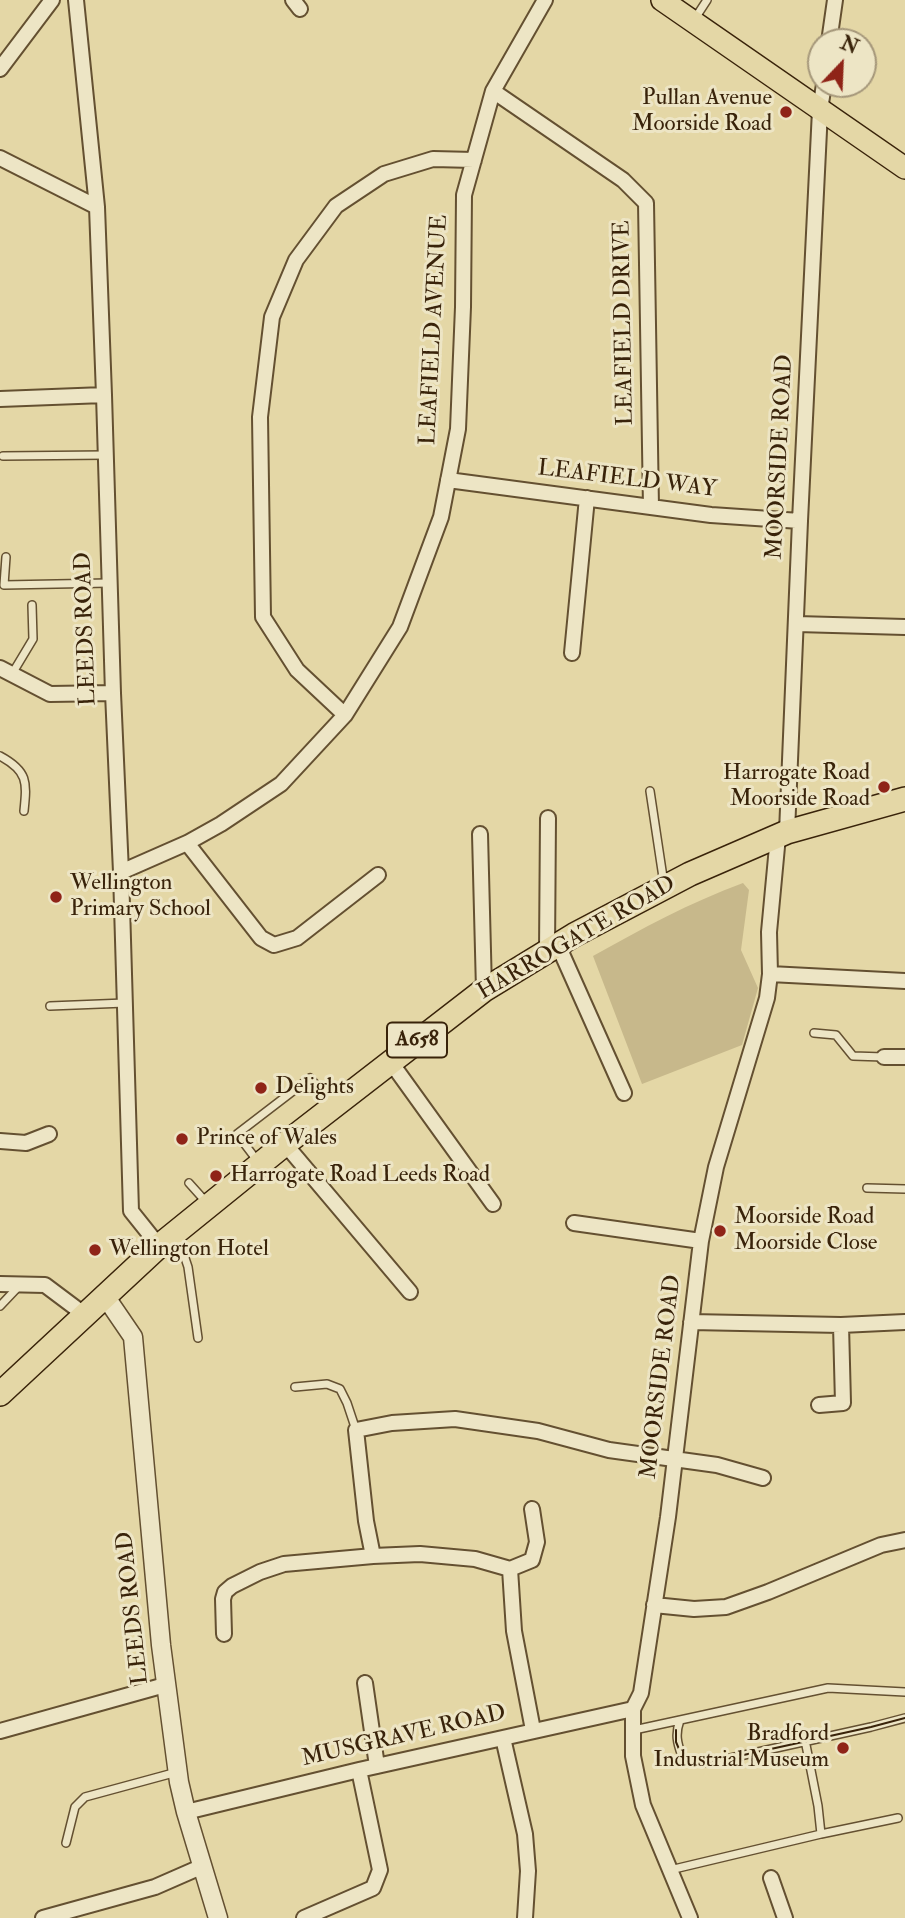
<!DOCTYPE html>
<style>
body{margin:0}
#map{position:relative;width:905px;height:1918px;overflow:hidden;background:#e4d7a6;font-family:"IM FELL Double Pica",serif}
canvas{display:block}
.north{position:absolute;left:807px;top:28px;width:70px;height:70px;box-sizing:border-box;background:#ede5c5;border:2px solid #a5977a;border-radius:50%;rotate:23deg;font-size:19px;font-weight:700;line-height:28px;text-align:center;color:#39230a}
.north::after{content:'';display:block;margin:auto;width:24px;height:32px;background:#8f2418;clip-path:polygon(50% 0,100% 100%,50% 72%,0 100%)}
</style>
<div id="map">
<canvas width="905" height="1918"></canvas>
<div class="north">N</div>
</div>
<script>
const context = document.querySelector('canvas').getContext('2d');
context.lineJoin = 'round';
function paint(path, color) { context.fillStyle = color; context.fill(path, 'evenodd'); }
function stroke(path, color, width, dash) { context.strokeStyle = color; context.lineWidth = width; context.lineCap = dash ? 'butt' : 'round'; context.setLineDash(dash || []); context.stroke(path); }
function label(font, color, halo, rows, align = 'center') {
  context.font = font + ' "IM FELL Double Pica",serif'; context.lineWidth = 6; context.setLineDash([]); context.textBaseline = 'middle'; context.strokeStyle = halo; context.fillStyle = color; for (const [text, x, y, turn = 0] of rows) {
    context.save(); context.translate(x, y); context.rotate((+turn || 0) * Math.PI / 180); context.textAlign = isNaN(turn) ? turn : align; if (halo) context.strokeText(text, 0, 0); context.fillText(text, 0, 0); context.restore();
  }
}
paint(new Path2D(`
 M743,883l6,7 -8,60 17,38 -16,57 -100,39 -49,-128c48,-27 98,-54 150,-73z`), '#c7b88b');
const service = new Path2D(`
 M694,20l13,-20
 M3,456l103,-1
 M6,557l-2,28 105,-2
 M12,674l21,-35 -1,-34
 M0,756c28,15 27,26 24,55
 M650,791l14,93
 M50,1006l75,-3
 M814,1033l22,2 17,21 31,1
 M259,1163l-22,-29 73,-56 23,26
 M189,1183l18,20
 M867,1188l38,1
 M178,1237l10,30 10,71
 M0,1306l19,-20
 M295,1387l32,-3 13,5 7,14 9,27
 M680,1720c-5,14 -3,23 2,36l12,6 14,1 163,-36 34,-9
 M634,1730l194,-42 77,4
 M805,1740l13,66 3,28
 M66,1843l9,-36 10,-10 92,-25
 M670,1870l151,-36 77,-16`);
const minor = new Path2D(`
 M76,0l21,207 7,188 9,298 8,179 10,339 28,35
 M293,0l7,9
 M829,42l6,-42
 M0,69l52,-69
 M493,91l130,89 23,23 5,304
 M0,158l97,49
 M0,399l104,-4
 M448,480l263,35 89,6
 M797,624l108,3
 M572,653l15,-155
 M0,668l50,26 63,-1
 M345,715l-48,-45 -34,-53 -3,-200 12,-100 24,-57 40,-54 48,-32 49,-15 41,1
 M787,832l13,-311 20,-411 4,-26
 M480,834l4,156
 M187,843l74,95 13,7 23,-7 81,-63
 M121,872l66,-29 34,-19 60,-40 64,-69 55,-88 41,-110 17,-88 5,-122 1,-112 29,-104 52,-91
 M558,945l66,148
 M547,951l1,-133
 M770,974l135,7
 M884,1057h21
 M390,1061l103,143
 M0,1141l26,2 23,-9
 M285,1144l125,148
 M574,1223l127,18
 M0,1284l45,1 40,30
 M691,1322l150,3 64,-3
 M819,1405l24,-2 -2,-78
 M373,1556l-7,-35 -10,-91 36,-7 63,-4 83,12 71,19 108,15 46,13
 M510,1569l22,-9 5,-18 -5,-33
 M654,1605l40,4 32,-2 42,-15 113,-47 24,-5
 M224,1634l-1,-35 2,-7 7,-6 28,-14 24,-8 89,-8 47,-2 55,5 35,10 4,62 19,99
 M365,1683l12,83
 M0,1731l165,-46
 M503,1738l22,96 3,37 -3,47
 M186,1812l173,-42 274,-61
 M771,1878l14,40
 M43,1918l112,-31 48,-21
 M304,1918l69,-30 7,-18 -21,-100
 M690,1918l-47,-113 -10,-49v-47l8,-16 27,-176 33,-276 15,-74 51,-169 3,-24 -1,-42 9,-96`);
const tertiary = new Path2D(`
 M105,1296l28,41 28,308 18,137 7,30 32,106`);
const primary = new Path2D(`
 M662,0l243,168`);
const trunk = new Path2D(`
 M0,1394l159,-148 126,-102 199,-154 90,-55 116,-61 97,-42 118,-33`);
stroke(service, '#645031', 10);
stroke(minor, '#645031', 18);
stroke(tertiary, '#645031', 21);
stroke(primary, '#39230a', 24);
stroke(trunk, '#39230a', 26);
stroke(service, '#ede5c5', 7);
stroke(minor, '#ede5c5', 14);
stroke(tertiary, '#ede5c5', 18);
stroke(primary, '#e4d7a6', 21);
stroke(trunk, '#e4d7a6', 23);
stroke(new Path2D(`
 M676,1730v12l6,14 12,6 13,1 164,-36 34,-9`), '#39230a', 2);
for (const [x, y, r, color] of [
 [786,112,7,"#8f2418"],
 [884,787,7,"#8f2418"],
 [56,897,7,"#8f2418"],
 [261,1088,7,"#8f2418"],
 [182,1139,7,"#8f2418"],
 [216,1176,7,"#8f2418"],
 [720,1231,7,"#8f2418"],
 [95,1250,7,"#8f2418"],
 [843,1748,7,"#8f2418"]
]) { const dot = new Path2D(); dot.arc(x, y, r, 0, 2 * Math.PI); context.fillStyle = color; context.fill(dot); stroke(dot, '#ede5c5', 2.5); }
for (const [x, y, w] of [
 [417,1040,60]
]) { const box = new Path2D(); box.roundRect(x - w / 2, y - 17.5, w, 35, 5); context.fillStyle = '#ede5c5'; context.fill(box); stroke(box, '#39230a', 2); }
label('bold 21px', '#39230a', null, [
 ["A658",417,1040]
]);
label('23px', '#39230a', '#ede5c5', [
 ["Pullan Avenue",772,99,"right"],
 ["Moorside Road",772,125,"right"],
 ["Harrogate Road",870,774,"right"],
 ["Moorside Road",870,800,"right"],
 ["Wellington",70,884],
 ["Primary School",70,910],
 ["Delights",275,1088],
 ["Prince of Wales",196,1139],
 ["Harrogate Road Leeds Road",230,1176],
 ["Moorside Road",734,1218],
 ["Moorside Close",734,1244],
 ["Wellington Hotel",109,1250],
 ["Bradford",829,1735,"right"],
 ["Industrial Museum",829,1761,"right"]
], 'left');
label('23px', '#39230a', '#ede5c5', [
 ["LEAFIELD DRIVE",625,323,-91],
 ["LEAFIELD AVENUE",435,330,-87],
 ["MOORSIDE ROAD",781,457,-87],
 ["LEAFIELD WAY",627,480,7],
 ["LEEDS ROAD",87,629,-92],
 ["HARROGATE ROAD",577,939,-30],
 ["MOORSIDE ROAD",662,1377,-83],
 ["LEEDS ROAD",134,1608,-96],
 ["MUSGRAVE ROAD",404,1737,-13]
]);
</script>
